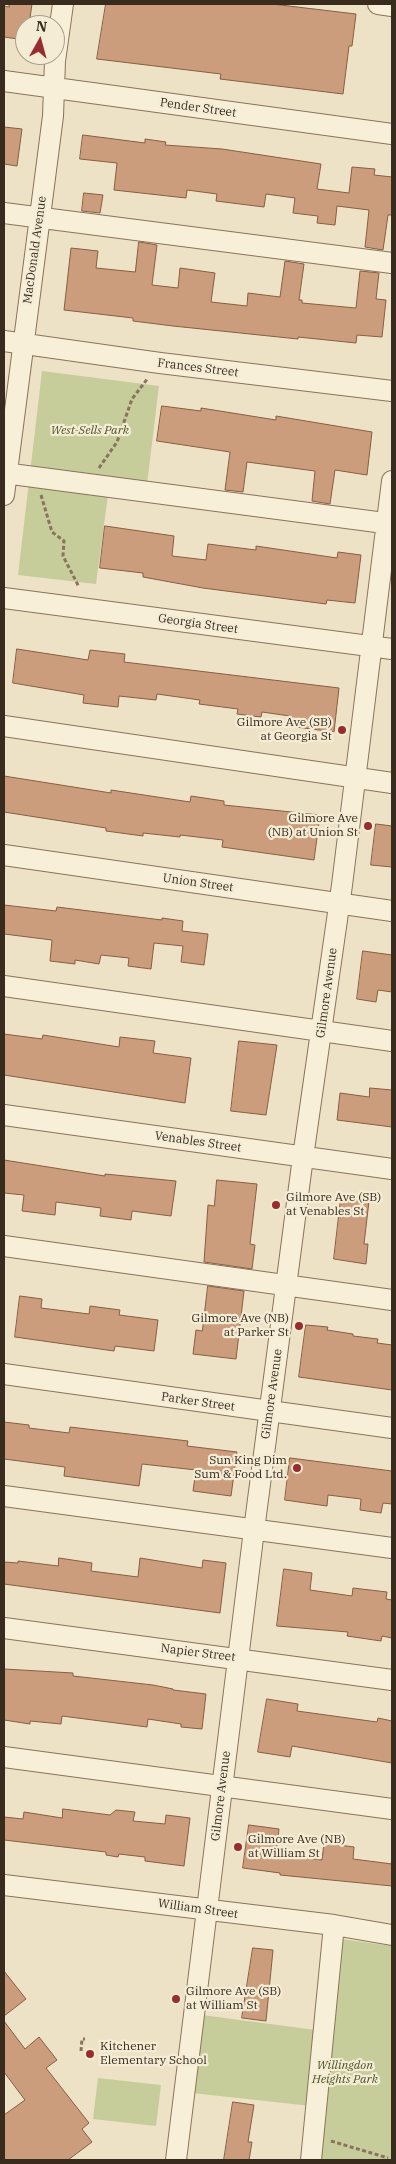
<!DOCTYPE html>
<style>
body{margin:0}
#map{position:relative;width:396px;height:2164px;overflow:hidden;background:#eee2c6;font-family:"IBM Plex Serif",serif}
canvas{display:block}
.frame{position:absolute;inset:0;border:5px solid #392c1f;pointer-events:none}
.north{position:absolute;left:15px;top:15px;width:50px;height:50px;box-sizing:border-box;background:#f5ecd5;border:1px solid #aa9f8c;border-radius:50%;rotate:7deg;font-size:14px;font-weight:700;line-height:20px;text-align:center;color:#392c1f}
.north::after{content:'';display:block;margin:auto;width:18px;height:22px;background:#972d2e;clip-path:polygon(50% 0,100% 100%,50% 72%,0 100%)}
</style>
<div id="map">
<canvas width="396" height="2164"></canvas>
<div class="frame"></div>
<div class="north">N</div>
</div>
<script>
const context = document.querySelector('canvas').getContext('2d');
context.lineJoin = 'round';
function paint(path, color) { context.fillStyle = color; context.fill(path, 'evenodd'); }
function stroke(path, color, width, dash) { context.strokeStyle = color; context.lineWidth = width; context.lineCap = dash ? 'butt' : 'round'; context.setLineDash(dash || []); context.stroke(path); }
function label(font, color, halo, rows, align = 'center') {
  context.font = font + ' "IBM Plex Serif",serif'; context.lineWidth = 4.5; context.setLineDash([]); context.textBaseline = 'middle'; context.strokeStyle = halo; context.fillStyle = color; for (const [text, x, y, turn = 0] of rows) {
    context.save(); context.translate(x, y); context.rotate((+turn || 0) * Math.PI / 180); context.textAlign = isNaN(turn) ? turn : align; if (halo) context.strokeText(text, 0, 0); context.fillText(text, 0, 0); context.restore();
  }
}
paint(new Path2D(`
 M42,371l117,15 -12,98 -37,-4 -14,104 -78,-9z
 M334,1938l58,8v214h-89l8,-54 -119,-13 10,-78 121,16z
 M98,2078l63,7 -5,41 -63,-7z`), '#c6cc9a');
const building = new Path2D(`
 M9,4h23l-3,21h-4v15l-21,-3v-31l5,1z
 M106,4h166l84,10 -4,32h-3l-6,48 -123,-15 1,-5 -124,-15z
 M4,127l18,2 -5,37 -13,-2z
 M83,135l62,8v-4l21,3 -1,3 57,4 99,15 -4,25 32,4 3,-26 23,2 -1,6 18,2v38h-4l-5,35 -18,-3 4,-37 -32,-4 -2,19 -18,-2 1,-7 -25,-3 2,-15 -29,-4 -2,13 -48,-6 1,-7 -30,-4 -1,8 -72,-8 3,-27 -37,-4z
 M84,193l19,2 -3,18 -18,-2z
 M139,242l18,3 -5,40 26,3 2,-20 35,5 -4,29 36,4 1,-13 32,4 5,-36 19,3 -5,36h3v3l54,5 4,-37 19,2 -3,26 10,1 -4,37 -25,-2 -1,8 -58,-6v2l-125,-13 -40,-5v-3l-69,-8 7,-62 27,3 -2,17 39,4z
 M162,406l39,5v-3l75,12v-4l96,16 -5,43 -32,-5 -5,34 -18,-3 3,-30 -68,-9 -4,30 -18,-2 5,-38 -73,-11z
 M105,526l69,10 -2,20 34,4 2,-16 48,6v-4l81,12 1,-6 23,3 -6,48 -28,-3 -1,4 -123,-16 -60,-11v-4l-43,-5z
 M17,649l71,11 2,-10 35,4 -1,8 215,26 -5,44 -45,-6 1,-10 -28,-4 -1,5 -24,-3 1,-5 -39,-5 1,-4 -43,-6 -1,6 -37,-4 -1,11 -35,-4 1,-8 -71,-12z
 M4,776l107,17v-3l79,12 1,-6 33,5v4l96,10 -6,45 -92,-13 1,-7 -43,-5v2l-37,-4v3l-37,-5v-3l-102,-16z
 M376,824l16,2v41l-21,-2z
 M4,905l52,6 1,-4 105,13v-2l21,3 -1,10 26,3 -4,31 -23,-3 2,-16 -29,-3 -3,26 -23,-3 1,-8 -28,-3 -2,9 -24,-4v4l-25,-3 2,-21 -48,-6z
 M363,951l29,4v37l-14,-2 -2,12 -19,-3z
 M4,1034l38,5 1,-4 76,12 1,-10 35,4 -2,12 38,5 -6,45 -181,-28z
 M239,1041l38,4 -11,70 -35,-4z
 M370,1088l22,2v37l-55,-7 3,-27 29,4z
 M4,1160l101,16v-2l71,7 -5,35 -39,-5 -1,9 -31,-4 1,-8 -45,-6 -1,13 -33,-4 2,-16 -20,-2z
 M217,1180l40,4 -7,60 5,1 -3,24 -48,-7 4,-57 6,1z
 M341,1198l28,3 -5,43h4l-2,20 -32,-5z
 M208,1286l36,5 -8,68 -43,-5 3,-24 6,1z
 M20,1296l22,3 -1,9 48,6 1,-8 30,4 -1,5 39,5 -4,31 -39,-5 -1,5 -99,-14z
 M306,1325l22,2 -1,3 26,4v2l25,3 -1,4 15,2v45l-93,-13z
 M4,1422l25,3v3l40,5 1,-6 118,14 -1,5 50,6 -6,44 -38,-5 3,-21 -54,-6 -3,22 -75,-10 1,-9 -61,-8z
 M290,1458l102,13v33l-9,-1 -2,10 -21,-3 1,-11 -33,-4 -1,11 -42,-6z
 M59,1558l33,5 -1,8 47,6 2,-19 62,10 1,-8 23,3 -6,50 -216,-29v-22l14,1v-2l40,5z
 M284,1569l28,4 -2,17 42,6 1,-8 34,4 -1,7 6,1v38l-10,-2 -1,5 -34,-5 1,-4 -71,-6z
 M4,1669l69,4v3l80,9 20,4v1l33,4 -4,35 -21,-2v-3l-33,-5 -1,8 -85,-11 -1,8 -31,-3v3l-26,-4z
 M267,1699l31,5 -1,7 80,11 1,-4 14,3v42l-100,-17 -2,11 -32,-5z
 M63,1809l47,6 6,-5 19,2 -2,9 32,3 1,-9 24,3 -6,48 -39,-5v-4l-26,-3 -1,3 -12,-2v-3l-102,-12v-23l19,2 1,-7 38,6z
 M249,1825l30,4 -3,25 46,6 2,-17 30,4 -1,12 39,5v22l-112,-11v-2l-37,-5z
 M253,1948l20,2 -7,71 -24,-3z
 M4,1971l22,28 -22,17z
 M4,2021l21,28 14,-12 18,23 -11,8 43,55 -7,6 10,13 -24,18h-64v-45l21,-15 -21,-28z
 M233,2102l21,3 -6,37h4l-3,18h-25z`);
paint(building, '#cb9d7c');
stroke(building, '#875d42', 1);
const minor = new Path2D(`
 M378,4l14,2
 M4,81l388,53
 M4,213l388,50
 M4,341l156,22 232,28
 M4,473l388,51
 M4,495l49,-379 2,-55 8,-57
 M4,598l388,51
 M4,726l388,57
 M4,855l388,56
 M4,986l388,55
 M4,1115l388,54
 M4,1246l388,54
 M4,1374l388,54
 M4,1496l388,52
 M4,1628l388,52
 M4,1757l388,52
 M4,1885l330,40 58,10
 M176,2160l78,-630 49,-373 39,-272 50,-404
 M311,2160l23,-235`);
stroke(minor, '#89735c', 22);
stroke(new Path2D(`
 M99,468l18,-26 15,-43 16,-21
 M41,495l11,37 12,9 -1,15 16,31
 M81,2051l1,-12h3
 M331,2141l57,17`), '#89735c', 3, [4, 2.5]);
stroke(minor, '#f8efd9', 20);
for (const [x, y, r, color] of [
 [342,730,5,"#972d2e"],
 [368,826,5,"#972d2e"],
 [276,1205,5,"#972d2e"],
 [299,1326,5,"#972d2e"],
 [297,1468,5,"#972d2e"],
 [238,1847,5,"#972d2e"],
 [176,1999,5,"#972d2e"],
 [90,2054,5,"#972d2e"]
]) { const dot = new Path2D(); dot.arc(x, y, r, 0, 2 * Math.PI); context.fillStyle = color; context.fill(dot); stroke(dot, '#f5ecd5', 2); }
label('12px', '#392c1f', '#f5ecd5', [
 ["Pender Street",198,108,8],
 ["MacDonald Avenue",35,250,-82],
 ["Frances Street",198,368,7],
 ["Georgia Street",198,624,8],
 ["Union Street",198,883,8],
 ["Gilmore Avenue",327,993,-82],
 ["Venables Street",198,1142,8],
 ["Gilmore Avenue",272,1394,-82],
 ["Parker Street",198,1402,8],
 ["Napier Street",198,1653,7],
 ["Gilmore Avenue",221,1796,-83],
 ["William Street",198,1909,8]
]);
label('italic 12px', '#495526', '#f5ecd5', [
 ["West-Sells Park",90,431],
 ["Willingdon",345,2066],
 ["Heights Park",345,2080]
]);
label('12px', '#392c1f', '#f5ecd5', [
 ["Gilmore Ave (SB)",332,723],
 ["at Georgia St",332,737],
 ["Gilmore Ave",358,819],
 ["(NB) at Union St",358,833],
 ["Gilmore Ave (SB)",286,1198,"left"],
 ["at Venables St",286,1212,"left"],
 ["Gilmore Ave (NB)",289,1319],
 ["at Parker St",289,1333],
 ["Sun King Dim",287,1461],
 ["Sum & Food Ltd.",287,1475],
 ["Gilmore Ave (NB)",248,1840,"left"],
 ["at William St",248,1854,"left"],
 ["Gilmore Ave (SB)",186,1992,"left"],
 ["at William St",186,2006,"left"],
 ["Kitchener",100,2047,"left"],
 ["Elementary School",100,2061,"left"]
], 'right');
</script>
